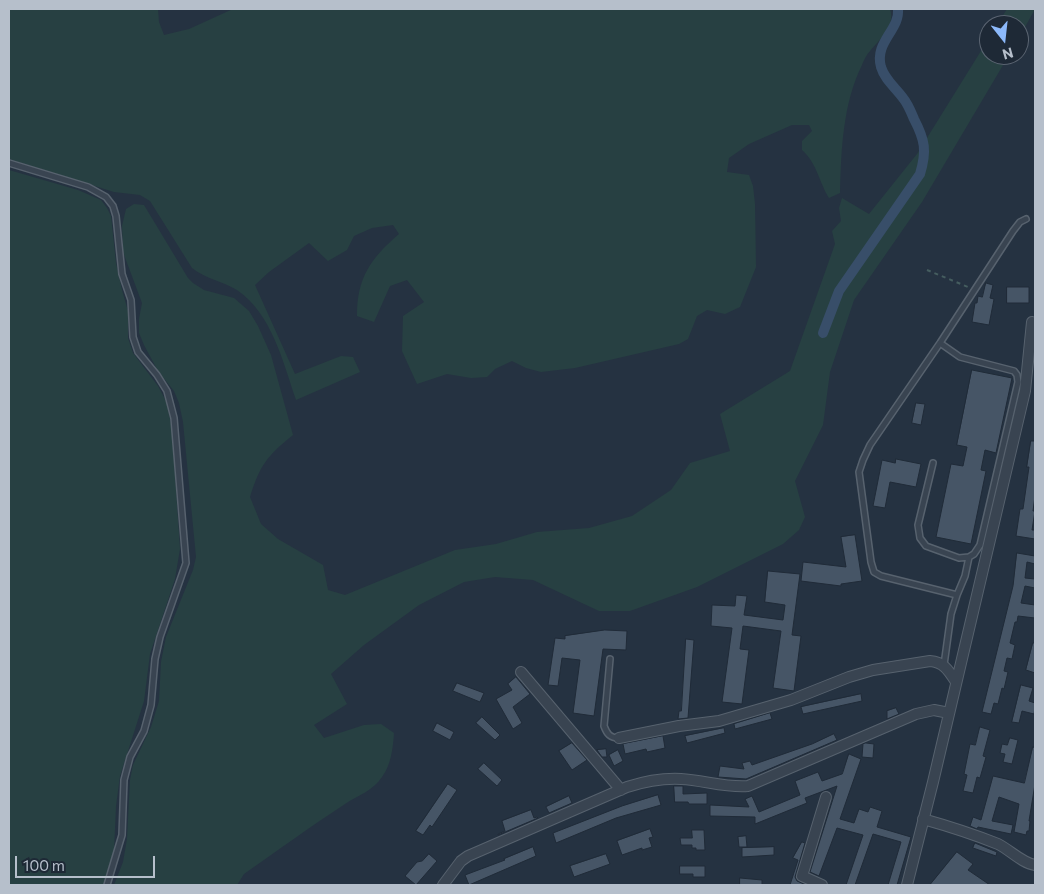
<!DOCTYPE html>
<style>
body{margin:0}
#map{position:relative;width:1044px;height:894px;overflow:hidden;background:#253241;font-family:Commissioner,sans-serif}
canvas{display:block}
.frame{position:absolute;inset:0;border:10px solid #b6bfcb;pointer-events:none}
.north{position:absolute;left:979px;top:15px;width:50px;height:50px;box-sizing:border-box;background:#1e2936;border:1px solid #5b6572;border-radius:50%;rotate:164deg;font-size:14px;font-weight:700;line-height:20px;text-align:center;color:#b6bfcb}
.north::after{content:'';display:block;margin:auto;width:18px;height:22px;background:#8cb9fb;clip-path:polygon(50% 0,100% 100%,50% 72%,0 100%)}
.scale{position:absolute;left:15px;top:856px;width:140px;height:22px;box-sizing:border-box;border:2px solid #b6bfcb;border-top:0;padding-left:6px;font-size:15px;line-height:18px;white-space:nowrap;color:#b6bfcb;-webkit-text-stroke:4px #1e2936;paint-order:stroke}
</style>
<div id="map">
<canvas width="1044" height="894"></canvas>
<div class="frame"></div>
<div class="north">N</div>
<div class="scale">100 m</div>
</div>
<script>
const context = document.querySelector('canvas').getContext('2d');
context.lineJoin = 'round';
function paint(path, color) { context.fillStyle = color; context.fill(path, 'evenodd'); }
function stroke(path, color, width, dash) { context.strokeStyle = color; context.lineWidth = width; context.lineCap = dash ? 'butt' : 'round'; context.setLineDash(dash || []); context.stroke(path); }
paint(new Path2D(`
 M9,9h149l1,13 5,13 25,-6 44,-20h657c6,17 -11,31 -20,42 -4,4 -6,9 -8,14 -19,38 -21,85 -22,128l-11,5c-10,-16 -12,-35 -27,-48v-9l10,-10 -3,-6h-17l-43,19 -20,14 -2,14 22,3 4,11 2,18 1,63 -16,40 -15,7 -18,-4 -10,6 -9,23 -9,5 -104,24 -34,4 -15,-4 -14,-7 -17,8 -8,8 -16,1 -24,-4 -30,10 -15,-33 1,-35 21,-14 -17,-22 -17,6 -16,36 -17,-6c0,-38 13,-57 42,-82l-6,-9 -21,3 -18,8 -7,14 -19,11 -19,-18 -40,29 -14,13 40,89 46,-18 12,1 7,15 -64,28c-13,-38 -24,-86 -59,-110 -15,-9 -31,-11 -45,-22l-42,-67 -10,-6 -26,-3 -105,-33z
 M1007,9h28l-16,29v-13h-22z
 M989,38v17h20l-87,147 -68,98 -24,72 -7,53 -28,56 10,36 -6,13 -16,14 -86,43 -67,24h-31l-66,-31 -38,-3 -31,5 -45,23 -55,40 -33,29 16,30 -33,21 10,13 40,-13 17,-1 13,9c-1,15 -3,32 -12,44 -9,14 -24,18 -37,27 -34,22 -68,47 -101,70l-7,11h-123l9,-23 4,-23 3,-59 3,-15 18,-38 8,-26 2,-39 5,-25 27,-67 3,-13 -13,-135 -4,-19 -5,-12 -16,-20 -14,-26 -5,-12v-14l3,-16 -19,-51 -1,-26 4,-17 8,-5 10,1 44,73 5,5 11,7 30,8 15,13 9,15 13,29 22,80c-26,21 -33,30 -43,62l11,27 17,15 45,26 5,25 17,5 110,-45 41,-6 41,-12 52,-4 43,-12 39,-26 19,-27 40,-12 -10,-37 70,-43 45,-127 -3,-13 9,-10 -2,-13 3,-10 27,16 48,-60z
 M9,170l69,20 23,10 6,8 4,8 5,47 6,27 6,21v27l5,15 25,33 9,17 5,26 8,120 -5,30 -25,75 -6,47 -24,75 -4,30 -2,45 -11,34h-94z`), '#274042');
stroke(new Path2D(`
 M823,333l16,-42 81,-117c7,-23 5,-34 -6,-55 -3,-7 -6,-15 -11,-21 -8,-11 -18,-18 -22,-31 -7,-25 19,-37 17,-58`), '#384e69', 10);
const building = new Path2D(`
 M986,283l7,2 -3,13 4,1 -5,26 -17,-3 3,-19h2l1,-7 4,1z
 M1007,287h22v16h-22z
 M972,370l40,8 -16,75 -11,-3 -4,20 5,1 -15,73 -35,-7 15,-73 12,2 4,-19 -10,-2z
 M916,403l9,1 -4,21 -9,-2z
 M1031,441h4v55l-2,15h2l-3,19h3v9l-19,-3 4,-27h3l6,-42h-2z
 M896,459l25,5 -5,23 -26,-5 -5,26 -12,-2 9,-46 13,3z
 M855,535l7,46 -21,3v2l-40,-5 2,-19 43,5 -5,-30z
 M1017,553l18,3v8l-8,-2 -2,16 10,1v9l-10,-2 -4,17 14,2v13l-17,-2 -1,6h-2l-5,21 5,2 -3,14 -5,-1 -3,13 4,1 -4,17 -2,-1 -4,16 -4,-1 -3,11 -9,-2 31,-126z
 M768,571l32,3 -8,61 9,1 -7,55 -21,-3 8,-57 -38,-5 -3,23 9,1 -7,54 -20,-2 10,-74 -21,-2 1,-21 23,1 1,-11 11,1 -3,19 39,5 2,-15 -20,-3z
 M605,630l22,1 -1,19 -23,-1 -9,67 -21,-3 7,-53 -18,-2 -4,28 -10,-1 7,-47 10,1v-3z
 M686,639l8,1 -6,78 -10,1 1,-8h2z
 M1033,643h2v30l-9,-3z
 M516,677l14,17 -17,13 9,16 -9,6 -17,-30 16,-9 -4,-6z
 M457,683l27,10 -4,9 -27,-11z
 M1021,685l12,3 -4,13 6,2v5l-1,6 -12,-3 -3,12 -7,-1z
 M861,694l1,7 -59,13 -2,-7z
 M896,708l3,6 -12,5v-8z
 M770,713l2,6 -37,10 -1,-5z
 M482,717l18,18 -5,5 -19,-17z
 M437,723l17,9 -4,8 -17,-9z
 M980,727l10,3 -7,26 3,1 -6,21 -3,-1 -4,16 -10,-2 4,-16 -3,-1 6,-30 5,1z
 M724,728l1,5 -38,10 -2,-7z
 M834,734l3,6 -91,39 -28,-2 2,-11 24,3 -2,-6 8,-2 2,4 60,-21z
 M663,736l2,12 -18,4 -1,-3 -21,5 -2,-10z
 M1010,738l8,2 -6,24 -9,-2 2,-8 -5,-1 2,-9 5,1z
 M572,743l15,17 -15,10 -13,-19z
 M866,743l8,1 -1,14 -11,-1 1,-13z
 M1033,747l2,1v36l-6,37h1l-1,10h-2l-1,4 -12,-3 5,-28 -20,-7 -7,24 21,4 -2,9 -33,-7 -1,2 -7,-3 3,-9 8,3 12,-44 31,7z
 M606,749l1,8h-5l-5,-7z
 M618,750l5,11 -9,5 -5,-11z
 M849,754l12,5 -21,60 14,4 5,-14 9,3 2,-5 12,4 -5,16 34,10 -14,48h-9l13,-43 -28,-8 -18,51h-9l17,-50 -26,-7 -18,48 -9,-4 27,-86 -32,12 2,5 -52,21v-7l-45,-1v-11l39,2 -4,-8 7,-3 7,16 41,-17 -5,-14 23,-9 4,9 20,-7z
 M484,763l18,17 -5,6 -19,-17z
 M448,784l9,6 -25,37 -2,-2 -7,10 -7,-4z
 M674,786h9v8l24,-1v11h-18l-1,-2h-13z
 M658,795l3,10 -45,13 -60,25 -3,-10 69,-27z
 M569,796l3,7 -23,10 -3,-6z
 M531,810l3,8 3,-1 1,1 -40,17v-1l7,-3 -3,-10z
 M650,829l3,8 -4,1 3,9 -10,3v-2l-20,7 -5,-14z
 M692,830h12l1,20h-9v-2h-4v-3h-11l-1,-7h12z
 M746,836l1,11h-8l-1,-10z
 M802,842l3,1 -10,34 2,4 9,4h-16l8,-25 -5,-2z
 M975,843l22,9 -1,4 -23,-8z
 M533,847l3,9 -67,29 -4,-10 40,-15 -1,-1z
 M774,847v8l-32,2v-9z
 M957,852l16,12 -5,6 22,15h-60z
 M429,854l8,7 -21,24 -11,-9 12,-14 5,-1z
 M606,854l4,10 -36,13 -4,-11z
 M680,866h25v11h-12v-3h-13z
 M740,878l22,2v5h-22z`);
paint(building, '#465566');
stroke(building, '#202b38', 1);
const service = new Path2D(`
 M9,163l79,24 18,10 7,9 3,10 6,58 9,26 2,37 5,15 19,23 10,16 7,27 12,145 -26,74 -5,22 -4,46 -7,26 -14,26 -6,23 -2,55 -15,50
 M933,463l-15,62 2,13 6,8 33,12 10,-1 5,-3 6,-9 38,-163 -1,-7 -3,-4 -54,-14 -20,-14
 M957,595l-76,-19 -7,-4 -3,-10 -12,-90 4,-12 7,-15 70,-102 73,-112 7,-9 6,-3
 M610,659l-6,67c3,8 6,12 15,12
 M944,665l7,-51 6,-19 8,-19 4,-19`);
const minor = new Path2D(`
 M521,672l100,118
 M619,738l60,-12 40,-5 72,-21 58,-23 24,-7 57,-9c14,1 19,10 26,21
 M923,819c25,7 50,15 75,25 12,6 24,19 37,21
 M443,885l18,-24 7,-5 159,-69c19,-6 35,-9 54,-8 22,1 45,9 67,7l168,-72 18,-4 15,3
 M822,885l-20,-9 24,-79
 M907,885l26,-103 92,-391 7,-69`);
stroke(service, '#57626e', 8);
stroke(minor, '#57626e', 12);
stroke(new Path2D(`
 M927,270l41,17`), '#455d5f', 2, [4, 4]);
stroke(service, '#394451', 5);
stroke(minor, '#394451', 10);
</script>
